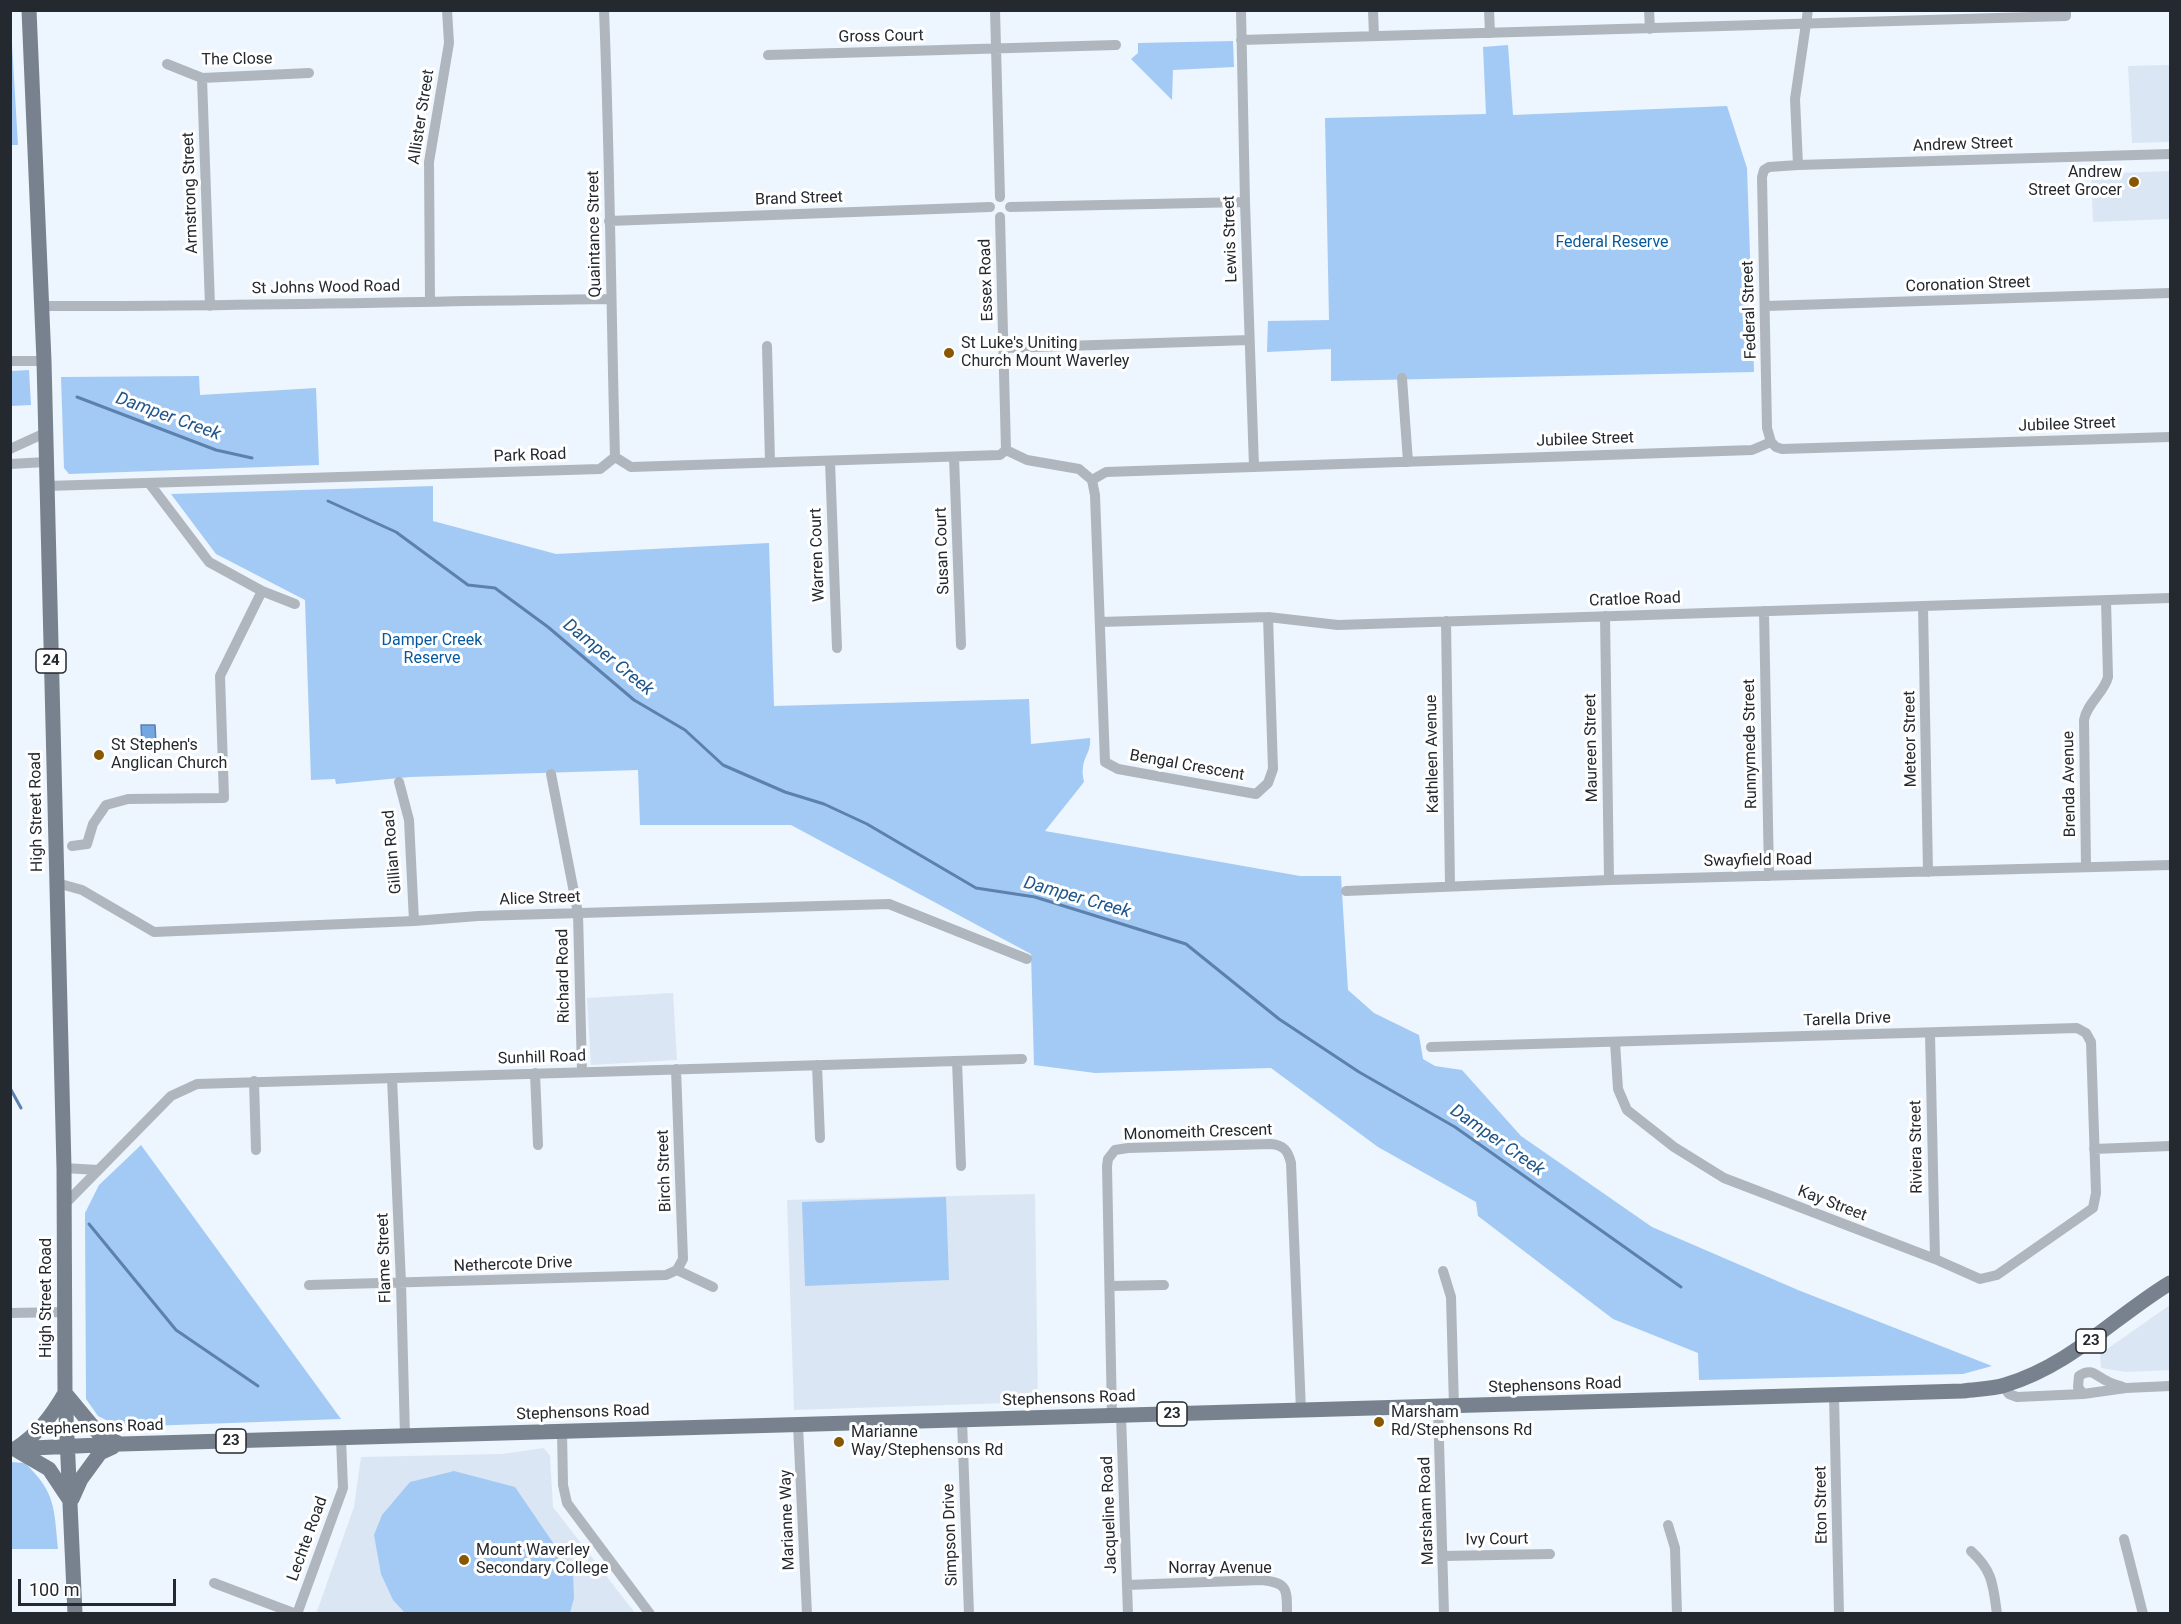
<!DOCTYPE html>
<style>
body{margin:0}
#map{position:relative;width:2181px;height:1624px;overflow:hidden;background:#edf5fe;font-family:Roboto,sans-serif}
canvas{display:block}
.frame{position:absolute;inset:0;border:12px solid #24292f;pointer-events:none}
.scale{position:absolute;left:18px;top:1579px;width:158px;height:27px;box-sizing:border-box;border:3px solid #24292f;border-top:0;padding-left:8px;font-size:18px;line-height:21px;white-space:nowrap;color:#24292f;-webkit-text-stroke:4px #fff;paint-order:stroke}
</style>
<div id="map">
<canvas width="2181" height="1624"></canvas>
<div class="frame"></div>
<div class="scale">100 m</div>
</div>
<script>
const context = document.querySelector('canvas').getContext('2d');
context.lineJoin = 'round';
function paint(path, color) { context.fillStyle = color; context.fill(path, 'evenodd'); }
function stroke(path, color, width, dash) { context.strokeStyle = color; context.lineWidth = width; context.lineCap = dash ? 'butt' : 'round'; context.setLineDash(dash || []); context.stroke(path); }
function label(font, color, halo, rows, align = 'center') {
  context.font = font + ' Roboto,sans-serif'; context.lineWidth = 6; context.setLineDash([]); context.textBaseline = 'middle'; context.strokeStyle = halo; context.fillStyle = color; for (const [text, x, y, turn = 0] of rows) {
    context.save(); context.translate(x, y); context.rotate((+turn || 0) * Math.PI / 180); context.textAlign = isNaN(turn) ? turn : align; if (halo) context.strokeText(text, 0, 0); context.fillText(text, 0, 0); context.restore();
  }
}
paint(new Path2D(`
 M2170,65v77l-38,1 -4,-77z
 M2170,171v48l-77,3 -2,-48z
 M673,993l4,67 -86,5 -4,-67z
 M1035,1194l3,208 -244,8 -7,-210z
 M2170,1305v65l-44,2 -25,-4 -1,-14z
 M544,1448l6,8 3,51 82,106 -319,1 38,-107 7,-50 141,-3z`), '#dae6f3');
paint(new Path2D(`
 M10,11l8,134h-8z
 M1233,41l1,26 -61,3 -1,30 -41,-41 7,-6v-10z
 M1508,45l5,70 214,-9 20,62 7,204 -423,9v-32l-64,3 1,-31 61,-1 -4,-202 161,-4 -3,-67z
 M29,370l2,35 -20,1v-35z
 M199,376l1,19 116,-7 3,77 -250,9 -5,-6 -3,-91z
 M433,486v35l123,33 213,-11 5,163 255,-7 2,45 59,-6c1,14 -5,16 -7,29 -1,5 0,10 1,15l-39,49 255,45h41l7,114 26,23 45,22 4,24 12,7 27,4 59,66 131,91 146,63 194,76 -29,8 -264,6 -1,-27 -85,-34 -135,-103 -2,-14 -98,-55 -107,-79 -176,5 -61,-8 -3,-111 -240,-129h-151l-2,-55 -228,7 -74,7 -1,-5 -24,1 -6,-180 -89,-46 -45,-60z
 M141,1145l200,274 -221,8 -22,-11 -12,-17 -1,-186 14,-28z
 M946,1197l3,83 -144,6 -3,-84z
 M10,1462l15,1c31,30 29,45 33,86h-47z
 M454,1471l61,16 58,85 1,26 -4,15h-165l-12,-13 -12,-26 -7,-39 8,-20 28,-33z`), '#a3caf5');
const water = new Path2D(`
 M141,725h14l1,19 -14,1z`);
paint(water, '#72a7e1');
stroke(water, '#5b81ac', 1.5);
stroke(new Path2D(`
 M77,397l139,53 36,8
 M328,501l68,31 72,53 27,3 53,39 86,73 51,30 38,35 62,27 39,12 43,20 109,64 59,9 151,47 93,75 80,53 96,55 226,160
 M10,1088l11,20
 M89,1224l87,106 82,56`), '#5b81ac', 3);
stroke(new Path2D(`
 M604,10c6,149 7,298 11,447
 M995,10l5,187
 M1241,10l4,192 9,265
 M1373,10l1,26
 M1489,10l1,23
 M1649,10l1,19
 M1241,40l825,-24v-6
 M768,55l348,-10
 M167,64l35,14 107,-5
 M202,78l8,228
 M1798,165l-3,-66 13,-89
 M1010,207l235,-5
 M1000,217l6,233
 M609,221l381,-14
 M430,301l-1,-139 20,-119 -2,-33
 M41,306c190,1 380,-5 570,-7
 M1766,306l404,-13
 M767,346l3,116
 M1004,348l245,-8
 M10,361h34
 M1402,378l6,84
 M1771,442l-4,-14 -5,-251 2,-7 5,-3 29,-2 372,-11
 M1771,442l5,5 6,2 388,-12
 M10,449l35,-16
 M1006,450l21,10 52,9 13,11 14,-8 646,-22 19,-8
 M954,457l7,188
 M830,461l7,187
 M10,464l36,-2
 M1092,480l3,15 10,267 13,7 138,25 12,-11 5,-14 -5,-152
 M149,483l60,79 53,29 33,13
 M47,486l553,-17 15,-12 16,10 369,-12 6,-5
 M1923,606l5,266
 M1764,611l5,265
 M1605,616l4,264
 M1446,621l4,265
 M1100,622l168,-5 70,8 832,-27
 M551,774l27,139 4,159
 M399,782l10,38 5,101
 M72,846l15,-2 6,-20 13,-19 22,-6 96,-1 -4,-122 42,-85
 M2086,867l-2,-147c3,-17 20,-27 24,-43l-2,-77
 M57,883l25,7 72,42 260,-11 64,-5 411,-12 138,55
 M1346,891l263,-11 561,-15
 M1930,1033l5,226
 M1431,1047l646,-19 9,5 5,9 5,151 -3,15 -96,67 -17,4 -45,-20 -211,-81 -50,-31 -47,-37 -9,-21 -3,-47
 M957,1061l4,105
 M817,1065l3,73
 M676,1069l7,190 -6,11
 M535,1073l3,72
 M392,1078l9,205 4,153
 M254,1081l2,69
 M2094,1149l76,-3
 M64,1168l34,2
 M65,1204l106,-108 26,-12 825,-25
 M677,1270l36,17
 M1443,1271l8,26 3,110
 M309,1285l357,-10 11,-5
 M1110,1286l54,-1
 M10,1313l56,-1
 M2003,1386l6,8 8,3 66,-3 43,-6 44,-2
 M2083,1394l-5,-7 1,-11c12,-9 17,0 28,5 5,3 10,4 16,6
 M1834,1396l5,218
 M1438,1407l6,207
 M1112,1416l-5,-250 1,-7 7,-9 13,-2 143,-4c13,1 17,7 20,19l10,248
 M1121,1416l7,198
 M962,1420l7,194
 M798,1425l9,189
 M562,1431l1,54 4,18 83,111
 M1668,1525l7,23 2,66
 M2124,1539l19,75
 M1971,1551c22,20 22,34 26,63
 M1443,1556l107,-2
 M214,1583l82,31
 M1127,1585l135,-5c26,3 25,9 25,34
 M297,1614l46,-126 -2,-50`), '#b0b6bd', 10);
stroke(new Path2D(`
 M29,10l15,351 20,807 1,225 10,221
 M65,1393l34,41 19,9
 M10,1449l111,-5 1842,-53c14,-2 29,-2 42,-6 65,-19 109,-68 165,-102
 M15,1449c23,-15 36,-32 50,-56
 M18,1451l31,18 20,30
 M72,1499l9,-20 19,-26 13,-6`), '#78828e', 15);
for (const [x, y, r, color] of [
 [2134,182,6,"#895700"],
 [949,353,6,"#895700"],
 [99,755,6,"#895700"],
 [1379,1422,6,"#895700"],
 [839,1442,6,"#895700"],
 [464,1560,6,"#895700"]
]) { const dot = new Path2D(); dot.arc(x, y, r, 0, 2 * Math.PI); context.fillStyle = color; context.fill(dot); stroke(dot, '#fff', 2); }
for (const [x, y, w] of [
 [51,661,30],
 [2091,1341,30],
 [1172,1414,30],
 [231,1441,30]
]) { const box = new Path2D(); box.roundRect(x - w / 2, y - 12, w, 24, 4.5); context.fillStyle = '#fff'; context.fill(box); stroke(box, '#24292f', 1.5); }
label('bold 15px', '#24292f', null, [
 ["24",51,661],
 ["23",2091,1341],
 ["23",1172,1414],
 ["23",231,1441]
]);
label('16px', '#24292f', '#fff', [
 ["Gross Court",881,37,-1],
 ["The Close",237,60,-1],
 ["Allister Street",422,117,-81],
 ["Andrew Street",1963,145,-2],
 ["Armstrong Street",191,193,-92],
 ["Brand Street",799,199,-2],
 ["Quaintance Street",595,234,-91],
 ["Lewis Street",1231,239,-92],
 ["Essex Road",987,280,-92],
 ["Coronation Street",1968,285,-2],
 ["St Johns Wood Road",326,288,-1],
 ["Federal Street",1750,310,-92],
 ["Jubilee Street",2067,425,-2],
 ["Jubilee Street",1585,440,-2],
 ["Park Road",530,456,-2],
 ["Susan Court",943,551,-92],
 ["Warren Court",818,555,-92],
 ["Cratloe Road",1635,600,-2],
 ["Meteor Street",1911,739,-91],
 ["Runnymede Street",1751,744,-91],
 ["Maureen Street",1592,748,-91],
 ["Kathleen Avenue",1433,754,-91],
 ["Bengal Crescent",1187,766,10],
 ["Brenda Avenue",2070,784,-91],
 ["High Street Road",37,812,-91],
 ["Gillian Road",393,852,-95],
 ["Swayfield Road",1758,861,-1],
 ["Alice Street",540,899,-2],
 ["Richard Road",564,976,-91],
 ["Tarella Drive",1847,1020,-2],
 ["Sunhill Road",542,1058,-2],
 ["Monomeith Crescent",1198,1133,-2],
 ["Riviera Street",1917,1147,-91],
 ["Birch Street",665,1171,-92],
 ["Kay Street",1832,1204,21],
 ["Flame Street",385,1258,-92],
 ["Nethercote Drive",513,1265,-2],
 ["High Street Road",47,1298,-90],
 ["Stephensons Road",1555,1386,-2],
 ["Stephensons Road",1069,1399,-2],
 ["Stephensons Road",583,1413,-2],
 ["Stephensons Road",97,1428,-2],
 ["Eton Street",1822,1505,-91],
 ["Marsham Road",1427,1511,-92],
 ["Jacqueline Road",1110,1515,-92],
 ["Marianne Way",788,1520,-92],
 ["Simpson Drive",951,1535,-92],
 ["Lechte Road",308,1539,-70],
 ["Ivy Court",1497,1540,-1],
 ["Norray Avenue",1220,1569]
]);
label('16px', '#24292f', '#fff', [
 ["Andrew",2122,173,"right"],
 ["Street Grocer",2122,191,"right"],
 ["St Luke's Uniting",961,344],
 ["Church Mount Waverley",961,362],
 ["St Stephen's",111,746],
 ["Anglican Church",111,764],
 ["Marsham",1391,1413],
 ["Rd/Stephensons Rd",1391,1431],
 ["Marianne",851,1433],
 ["Way/Stephensons Rd",851,1451],
 ["Mount Waverley",476,1551],
 ["Secondary College",476,1569]
], 'left');
label('16px', '#06599d', '#fff', [
 ["Federal Reserve",1612,243],
 ["Damper Creek",432,641],
 ["Reserve",432,659]
]);
label('italic 18px', '#1e558a', '#fff', [
 ["Damper Creek",168,417,20],
 ["Damper Creek",608,658,39],
 ["Damper Creek",1077,898,16],
 ["Damper Creek",1497,1141,35]
]);
</script>
